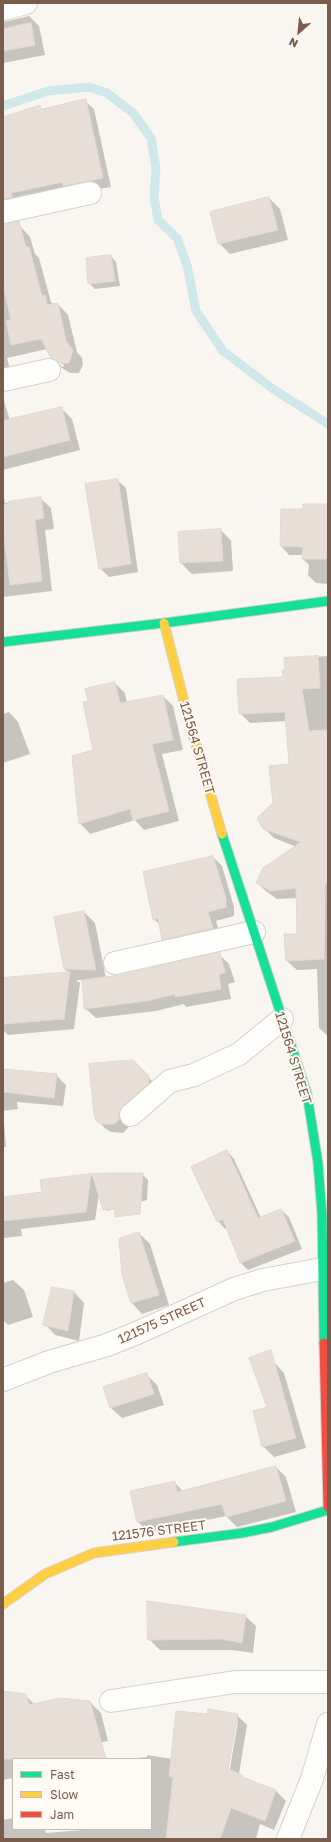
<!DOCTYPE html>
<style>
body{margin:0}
#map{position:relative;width:331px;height:1842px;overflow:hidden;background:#f9f5f0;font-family:"Golos Text",sans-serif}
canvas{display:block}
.frame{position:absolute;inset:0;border:4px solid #7a5c4d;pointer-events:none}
.legend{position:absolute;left:12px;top:1758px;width:140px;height:72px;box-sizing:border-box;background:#fffaf3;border:1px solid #cabbb1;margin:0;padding:5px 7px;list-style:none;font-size:12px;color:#7a5c4d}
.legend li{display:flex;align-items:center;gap:8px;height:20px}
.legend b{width:20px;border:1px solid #cabbb1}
.north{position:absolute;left:279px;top:12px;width:40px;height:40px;-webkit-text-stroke:3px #fffaf3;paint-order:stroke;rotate:207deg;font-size:11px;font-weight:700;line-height:16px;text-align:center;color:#7a5c4d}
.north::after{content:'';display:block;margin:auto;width:14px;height:18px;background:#7a5c4d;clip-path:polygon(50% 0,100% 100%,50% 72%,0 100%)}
</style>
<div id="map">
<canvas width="331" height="1842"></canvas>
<div class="frame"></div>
<ul class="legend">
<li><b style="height:5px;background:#16e098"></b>Fast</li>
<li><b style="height:5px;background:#ffcf43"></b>Slow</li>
<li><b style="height:5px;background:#f24e42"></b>Jam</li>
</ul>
<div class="north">N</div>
</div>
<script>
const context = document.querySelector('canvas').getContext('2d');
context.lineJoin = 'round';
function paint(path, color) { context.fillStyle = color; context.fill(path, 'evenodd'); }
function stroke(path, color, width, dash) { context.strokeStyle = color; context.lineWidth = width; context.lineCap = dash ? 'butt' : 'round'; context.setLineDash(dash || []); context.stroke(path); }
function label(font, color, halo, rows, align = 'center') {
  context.font = font + ' "Golos Text",sans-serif'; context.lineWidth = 4; context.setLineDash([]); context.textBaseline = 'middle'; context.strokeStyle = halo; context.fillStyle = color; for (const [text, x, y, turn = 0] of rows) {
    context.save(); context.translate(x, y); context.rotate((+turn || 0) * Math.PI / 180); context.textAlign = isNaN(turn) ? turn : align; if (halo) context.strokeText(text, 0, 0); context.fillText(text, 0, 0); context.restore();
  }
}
paint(new Path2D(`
 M29,16l10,10 6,29 -42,8v-41z
 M85,101l9,8 17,78 -102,16 -6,-5v-69z
 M269,198l11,11 8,31 -58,14 -11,-11z
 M20,226l10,11 5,17 4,4 12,44 3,3 4,-1 10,11 9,37 5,6 1,7 -4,8h-9l-8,-5 -5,-5 6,4 1,-2 -7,-4v2l-6,-6 -4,-8 -40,9 3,11 -7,2v-140z
 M111,256l5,6 4,24 -25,3 -6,-6z
 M3,398l7,22 51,-12 11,11 8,31 -77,20z
 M117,480l9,8 12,84 -29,5 -9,-9z
 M3,491l2,12 35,-5 11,10 3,21 -9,1 7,61 -49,6z
 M328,505v79l-12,-1 -8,-8 1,-10 -6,-6v-4h-14l-8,-9 23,-36z
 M221,530l10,11 2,30 -41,3 -11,-11 -2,-31z
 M328,656v380l-9,-8 -2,-59 -20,1 -10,-9 11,-26 -1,-37 -20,1 -10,-7 -10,-9 40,-36 -23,-9 -10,-10 26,-63 -3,-44 -37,2 -10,-10 46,-35 -1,-19z
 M115,683l10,10 2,10 36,-7 10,10 10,44 -21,4 17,67 -35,9 -9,-10 -45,14 -10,-11 14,-72 -5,-49z
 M9,712l9,10 12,32 -27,9v-49z
 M213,857l9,9 12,41v9l-18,5 5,16 -49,11 -9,-9 -3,-14 -6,-6z
 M84,912l11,11 11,55 113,-24 10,10 6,18 -7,2 3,15 -45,8 -2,-3 -28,7 -60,7 -11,-10 -2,-28h-7l4,3 -6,46 -66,6 -5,-5v-48l66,-9 -4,-4z
 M132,1061l25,25 -30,34 1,8 -5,5 -12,-1 -5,-3 -9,-9z
 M3,1070l53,5 10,10 -3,21 -46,-4 1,7 -15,2 3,36h-3z
 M227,1151l7,8 27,59 20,-8 8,7 13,32 -54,21 -8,-8 -13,-34 -2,1 -7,-8z
 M142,1174l6,6 -1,20 -39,11 -6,-6 -3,-11 -4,26 -74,9 1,7 -19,2v-40l40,-5 48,-18 3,4z
 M139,1233l11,11 19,61 -27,9 -10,-11 -9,-28z
 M13,1280l11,10 9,27 -25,8 -5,-5v-37z
 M74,1292l10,11 -5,38 -24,-6 -10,-11z
 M274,1362l10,11 22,75 -32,9 -11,-11z
 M146,1374l11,11 7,20 -42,13 -11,-10z
 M276,1467l10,10 10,35 -59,15 -11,-11 -77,16 -11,-10 -7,-30 43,-10 9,9z
 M245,1616l11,10 -3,27 -21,-3h-72l-11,-11z
 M3,1692l22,3 10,10 25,-6 31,4 10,10 7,28 -75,18h-20v19l-10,2z
 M237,1715l10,10 -8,49 8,6 29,11 10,10 -12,29 -14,-6 -4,15h-253v-19l10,-2v11h32l1,4 49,-4h56v-70h-21l17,-2v-2l25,4 36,-43zM236,1721h2l-9,53h-2z`), '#0003');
stroke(new Path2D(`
 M3,106l45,-15 41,-4 18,6 26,20 18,25 5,30 -2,29 4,23 19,18 10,27 9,46 27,40 50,38 55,35`), '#d0e8ea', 9);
const building = new Path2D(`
 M31,23l4,22 -32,6v-22z
 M86,99l17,79 -40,8v-4l-52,11 1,4 -9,2v-82l37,-12 1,4z
 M269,197l9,33 -60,14 -8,-32z
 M19,221l7,26h3l13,49 3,-1 2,10 11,-2 8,38 7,9 -4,13h-10l-8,-5 -10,-19 -30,6 -5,-24 5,-1 -8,-35v-61z
 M111,255l4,26 -27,3 -2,-26z
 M62,407l8,33 -67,17v-36z
 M118,479l13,85 -32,5 -14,-85z
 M41,497l3,21 -9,2 7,61 -32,4 -7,-56v-24l5,-1v-2z
 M303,504h25v55h-26l1,-12 -23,-1 1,-37h22z
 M221,529l2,32 -43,2 -2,-31z
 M318,656l2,32 -18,1 7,42 19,-1v153h-3l-1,76 -38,2 -2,-27h13l-1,-46 -25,3 -15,-8 7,-15 38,-26 -38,-13 -6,-11 16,-15 -4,-37 20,-2 -4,-52 -46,2 -2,-35 46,-2 -1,-7h3l-1,-12z
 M115,682l5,21 43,-8 10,45 -21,4 17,67 -36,9 -3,-11 -51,15 -7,-68 21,-6 -10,-48 5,-1 -3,-12z
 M213,856l13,42v9l-18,5 5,16 -51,12 -4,-22 -5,2 -10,-48z
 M84,911l12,59 -32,-1 -10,-52z
 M220,952l5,21 -6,1 2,15 -46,8v-3l-29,7 -62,8 -2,-29 39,-5z
 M70,972l-6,47 -61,5v-46z
 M133,1060l16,16 -1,8 -25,22 -4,5 1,8 -6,5h-12l-6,-3 -2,-6 -5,-51z
 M3,1069l54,5 -3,24 -51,-6z
 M227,1150l31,68 23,-9 14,32 -55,22 -17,-44 -6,3 -26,-55z
 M109,1173h34l-3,41 -25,3v-8l-12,1 -11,-36z
 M91,1174l-5,38 -83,9v-24l39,-5 -2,-12z
 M139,1232l20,63 -28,8 -9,-28 -3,-36z
 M52,1287l22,4 -6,40 -25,-6z
 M271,1350l25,88 -34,9 -9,-36 14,-4 -18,-49z
 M147,1373l7,21 -44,14 -7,-21z
 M276,1466l10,35 -60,16 -4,-13 -85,18 -7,-31 45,-10 2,11z
 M147,1601l99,14 -4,28 -21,-4 -73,1z
 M3,1691l23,3 3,11 31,-7 30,3 16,58h-103z
 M208,1709l30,5 -10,55 15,6 -1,2 34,13 -11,31 -34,-13 -11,31h-54l7,-62 -4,-1 7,-65 31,3z`);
paint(building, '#e6ded7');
stroke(building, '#e2d8d2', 1);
const street = new Path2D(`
 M3,9l23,-6
 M3,212l87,-19
 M3,380l46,-10
 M115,963l139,-31
 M131,1115l39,-34 24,-6 45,-21 43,-35
 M3,1380l46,-18 58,-17 30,-12 97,-44 29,-9 59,-11
 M111,1701l124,-19h93
 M288,1839l24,-60 16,-55`);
const fast = new Path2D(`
 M3,642l161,-19 164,-22
 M222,834l85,260 11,69 4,51 2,129
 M174,1542l68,-9 30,-6 56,-17`);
const slow = new Path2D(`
 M164,623l25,98 33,113
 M3,1604l42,-30 49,-21 80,-11`);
const jam = new Path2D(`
 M324,1343l4,164`);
stroke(street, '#d7d1cb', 24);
stroke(fast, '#d9d2cb', 11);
stroke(slow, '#d9d2cb', 11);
stroke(jam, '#d9d2cb', 11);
stroke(street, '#fefefd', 22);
stroke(fast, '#16e098', 9);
stroke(slow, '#ffcf43', 9);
stroke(jam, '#f24e42', 9);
label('13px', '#7a5c4d', '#fffaf3', [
 ["121564 STREET",197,748,74],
 ["121564 STREET",293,1058,73],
 ["121575 STREET",162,1321,-24],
 ["121576 STREET",159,1531,-7]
]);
</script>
